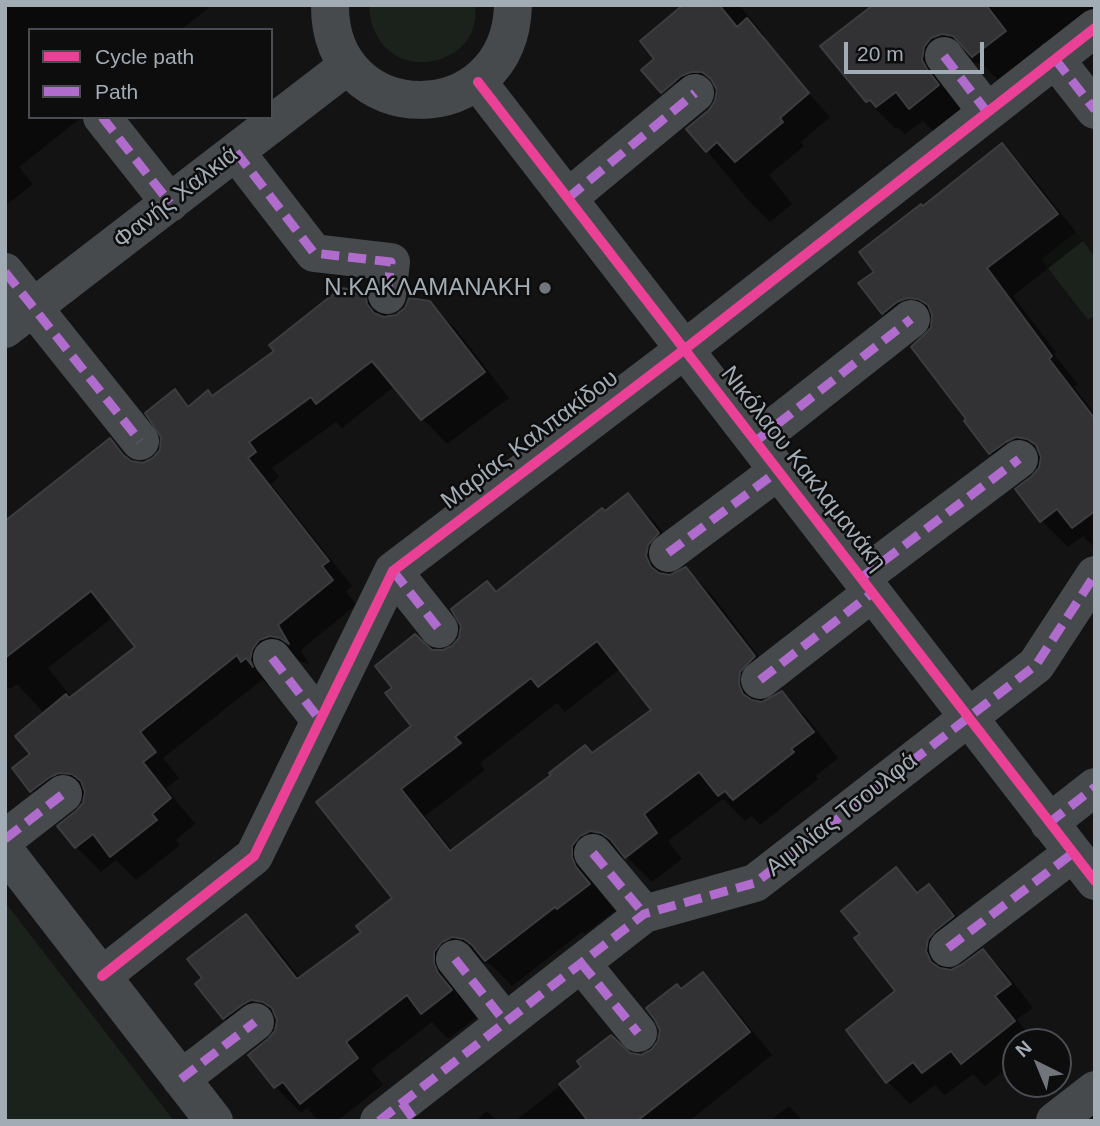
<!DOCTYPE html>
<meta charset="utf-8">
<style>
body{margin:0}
#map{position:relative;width:1100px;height:1126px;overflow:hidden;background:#131313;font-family:Arial,sans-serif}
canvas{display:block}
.frame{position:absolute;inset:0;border:7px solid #a2acb5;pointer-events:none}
.legend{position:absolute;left:28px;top:28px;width:245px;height:91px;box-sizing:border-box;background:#0d0d0e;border:2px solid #494d51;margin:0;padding:9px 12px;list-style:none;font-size:21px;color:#a2acb5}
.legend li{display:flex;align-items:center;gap:14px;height:35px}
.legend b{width:35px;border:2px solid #494d51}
.north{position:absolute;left:1002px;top:1028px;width:70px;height:70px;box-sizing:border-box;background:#0d0d0e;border:2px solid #494d51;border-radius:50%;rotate:317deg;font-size:19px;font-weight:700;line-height:28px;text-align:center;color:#a2acb5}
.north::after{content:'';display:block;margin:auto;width:24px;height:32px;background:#70767c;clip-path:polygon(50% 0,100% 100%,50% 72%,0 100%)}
.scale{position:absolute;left:844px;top:42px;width:140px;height:32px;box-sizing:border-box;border:4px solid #a2acb5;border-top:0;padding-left:9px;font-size:21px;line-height:24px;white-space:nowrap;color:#a2acb5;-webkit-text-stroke:5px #0d0d0e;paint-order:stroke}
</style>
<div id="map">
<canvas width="1100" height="1126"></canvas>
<div class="frame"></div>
<ul class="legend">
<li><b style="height:9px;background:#ea4096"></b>Cycle path</li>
<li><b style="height:9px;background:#b06ccc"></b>Path</li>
</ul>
<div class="north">N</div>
<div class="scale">20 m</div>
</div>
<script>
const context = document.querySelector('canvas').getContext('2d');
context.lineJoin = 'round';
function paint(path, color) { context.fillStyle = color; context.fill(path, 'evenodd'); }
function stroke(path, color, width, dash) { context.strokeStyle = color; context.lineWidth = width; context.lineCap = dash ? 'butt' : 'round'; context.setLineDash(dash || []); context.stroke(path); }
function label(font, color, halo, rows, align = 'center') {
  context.font = font + ' Arial,sans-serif'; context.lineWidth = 5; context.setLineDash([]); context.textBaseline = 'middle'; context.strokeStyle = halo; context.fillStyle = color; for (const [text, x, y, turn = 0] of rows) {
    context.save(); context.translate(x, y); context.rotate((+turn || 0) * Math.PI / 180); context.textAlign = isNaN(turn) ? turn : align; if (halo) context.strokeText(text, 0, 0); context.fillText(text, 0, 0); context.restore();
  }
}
paint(new Path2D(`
 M369,5h106c9,67 -102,85 -106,0z
 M1076,232l19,25v58l-7,5 -47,-61z
 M5,902l169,219h-169z`), '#1b211b');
paint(new Path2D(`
 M5,5h207l-31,25h-151v87h52l-63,50 14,17 -28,22z
 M695,5h44l25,30 -76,59 -22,-22z
 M874,5h221v9l-93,70 -21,-21 -12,-1 -3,52 -28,22 -15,-15 -18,13 -7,-7 -2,2 -28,-28z
 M784,65l46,52 -29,25 3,4 -35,29 23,29 -22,18 -23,-23 -58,-70z
 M1002,145l26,27 55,69 -70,55 43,56 -2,2 24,30 -4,3 21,27v134l-12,-12 -15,11 -27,-27 -8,-42 8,-14 -24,15 -26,-26 -22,-34 -36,-90v-5l-23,16 -27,-27 -7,-41 47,-64z
 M365,293l24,25 40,-15 26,25 54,70 -62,46 -24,-25 -28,-33 -53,42 -6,-6 -64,46 7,9 -8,7 81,102 -6,5 10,14 -55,45 8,14 -14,-4 -28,25 -5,-5 -99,78 16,20 -13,10 29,36 -19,16 4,5 -44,35 -20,-20 -15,12 -25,-25 10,-51 -11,5 -19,14 -24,-25v-35l13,-41 -28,-30 -7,5 -5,-4v-163l104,-82 23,23 11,1 11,-4 8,-10 13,-58 15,15 23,-9zM113,617l24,30 -65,51 -24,-30z
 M628,496l26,25 29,38 -10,12v4l13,-6 26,26 67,88 -14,16v3l17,-9 26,26 30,39 -22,18 2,3 -58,46 -8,-9 -7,5 -22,-22 -55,42 14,18 -30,23 -24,-24 -11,-1 -20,28 5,10 13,16 -31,23 -2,-2 -70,54 -22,-22 -11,-2 -20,28 4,10 14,17 -29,22 -16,-17 -61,47 12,16 -46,36h-18l-12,-13 -6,5 -25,-26 -25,-32 26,-23v-6l-9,4 -18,14 -26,-26 -19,-40 41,-62 26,26 28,36 63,-46 32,-34 -77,-95 95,-76 18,-76 12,1 10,-4 44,-54zM621,668l33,42 -61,45 -140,96 -28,-35 60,-46 -5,-7 77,-60 8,9z
 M896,869l24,24 9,-7 22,23 24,30 -25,23 -1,9 34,-20 23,22 27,35 -16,11 18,23h-19v19l-31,25 -12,-12 -28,21 -10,-10 -25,19 -22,-22 9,-90 -35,-58z
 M703,974l22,23 47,58 -83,66h-174l69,-54 45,-12 12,1 11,-4 8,-10 21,-51z
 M789,1106l14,15h-33z
 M487,1111l9,10h-21z`), '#0007');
const building = new Path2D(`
 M683,5h36l18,22 10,-9 62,75 -29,25 3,4 -48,40 -18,-20 -11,10 -20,-23 23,-19 6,-9 2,-11 -6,-11 -9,-7h-11l-10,4 -20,17 -20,-23 13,-11 -14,-18z
 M873,5h113l20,26 -34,26 -19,-21 -11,-2 -11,4 -7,9 -2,13 5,9 12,16 -30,24 -13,-17 -20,15 -6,-7 -4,2 -46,-56z
 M1002,143l56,71 -71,54 65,88 -3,3 46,60v92l-23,17 -15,-19 -17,13 -25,-33 17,-13 7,-8 2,-11 -5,-12 -9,-6 -11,-2 -10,5 -17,12 -25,-33 2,-2 -55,-72 20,-19 1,-13 -4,-10 -10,-6 -11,-1 -10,4 -15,12 -24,-31 16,-11 -15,-20 62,-48 2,2z
 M341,288l24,3 2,13 7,9 10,4 12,-2 9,-7 4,-10 21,3 55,71 -64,48 -49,-59 -56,43 -5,-7 -62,45 7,10 -8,6 81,103 -7,5 11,14 -55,45 11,19 -9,-6 -10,-2 -11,4 -7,10 -2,10 3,7 -7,-9 -5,4 -4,-7 -97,77 16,20 -13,10 28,36 -19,16 5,6 -47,37 -17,-23 -18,14 -18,-22 19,-15 7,-8 2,-11 -4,-11 -9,-7 -13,-1 -9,4 -20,15 -18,-24 18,-14 -15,-18 51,-42 3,4 66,-51 -44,-56 -86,67v-137l105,-83 13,17 8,6 12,2 10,-5 7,-8 1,-13 -16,-24 30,-24 13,18 20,-17 4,6 62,-45 -5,-6z
 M628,493l31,40 -11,12 -2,11 5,11 8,6 11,2 16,-8 69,89 -15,16 -1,12 4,10 9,6 10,2 20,-11 32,41 -23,17 3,3 -61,48 -8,-9 -7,5 -19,-24 -55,42 13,19 -32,25 -15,-19 -9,-6 -11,-2 -10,5 -8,10v11l4,10 14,17 -33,25 -2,-2 -70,54 -13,-16 -8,-6 -12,-2 -10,5 -8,10v11l4,10 14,17 -31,24 -14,-19 -61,47 12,16 -58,46 -17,-22 -9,6 -26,-33 20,-16 7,-8 2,-11 -5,-12 -9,-6 -12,-2 -9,5 -19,14 -28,-35 7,-6 -15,-19 59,-45 51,65 64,-47 -5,-6 36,-28 -76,-96 95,-76 -26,-33 7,-5 -17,-22 40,-32 17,16h11l9,-4 7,-8 2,-12 -10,-17 36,-28 9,11 106,-84 3,3zM597,641l54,69 -59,43 -7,-8 -36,28 2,2 -101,76 -49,-62 60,-46 -6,-6 76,-59 7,9z
 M896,867l21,26 12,-9 25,32 -19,15 -7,8 -2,12 5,11 9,6 11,2 10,-5 22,-16 28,35 -16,12 20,25 -54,43 -10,-13 -29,22 -9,-11 -27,21 -40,-53 49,-39 -41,-53 6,-4 -19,-23z
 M703,972l47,60 -113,89h-49l-29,-37 22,-17 -4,-6 34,-26 19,18 11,2 10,-5 7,-9 2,-11 -5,-10 -9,-12 31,-24 4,5z`);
paint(building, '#323234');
stroke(building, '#3b3d3f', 2);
stroke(new Path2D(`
 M330,5c-1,126 180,127 183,0
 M944,56l43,56
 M1055,59l40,51
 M478,82l617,799
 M102,117l68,86
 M236,152l78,101 77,9 -4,33
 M568,198l127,-105
 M5,272l135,169
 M5,329l342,-263
 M756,441l155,-122
 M668,553l110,-82
 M393,571l46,58
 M861,578l158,-119
 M272,658l48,62
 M760,680l112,-87
 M1049,823l46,-36
 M5,839l58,-45
 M5,851l209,270
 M593,853l51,61
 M948,948l125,-95
 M455,959l50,63
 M581,963l57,70
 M102,976l152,-120 139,-285 292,-222 410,-321
 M181,1079l74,-57
 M379,1121l265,-207 111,-31 281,-218 59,-90
 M1055,1121l40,-31`), '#474a4c', 38);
stroke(new Path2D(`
 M944,56l43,56
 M1055,59l40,51
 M102,117l68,86
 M236,152l78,101 77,9 -4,33
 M568,198l127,-105
 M5,272l135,169
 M756,441l155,-122
 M668,553l110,-82
 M393,571l46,58
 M861,578l158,-119
 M272,658l48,62
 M760,680l112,-87
 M1049,823l46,-36
 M5,839l58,-45
 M593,853l51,61
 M948,948l125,-95
 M455,959l50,63
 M581,963l57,70
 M181,1079l74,-57
 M402,1103l13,18
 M379,1121l265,-207 111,-31 281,-218 59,-90`), '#b06ccc', 9, [18, 9]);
stroke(new Path2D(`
 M478,82l617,799
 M102,976l152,-120 139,-285 292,-222 410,-321`), '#ea4096', 10);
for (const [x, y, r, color] of [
 [545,288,7,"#70767c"]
]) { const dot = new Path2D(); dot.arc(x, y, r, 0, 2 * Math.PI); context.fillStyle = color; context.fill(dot); stroke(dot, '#0d0d0e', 2.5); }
label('24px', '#a2acb5', '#0d0d0e', [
 ["Φανής Χαλκιά",176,198,-38],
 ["Μαρίας Καλπακίδου",530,440,-37],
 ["Νικόλαου Κακλαμανάκη",803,469,52],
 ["Αιμιλίας Τσουλφά",842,815,-38]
]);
label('24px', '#a2acb5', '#0d0d0e', [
 ["Ν.ΚΑΚΛΑΜΑΝΑΚΗ",531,288]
], 'right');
</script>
